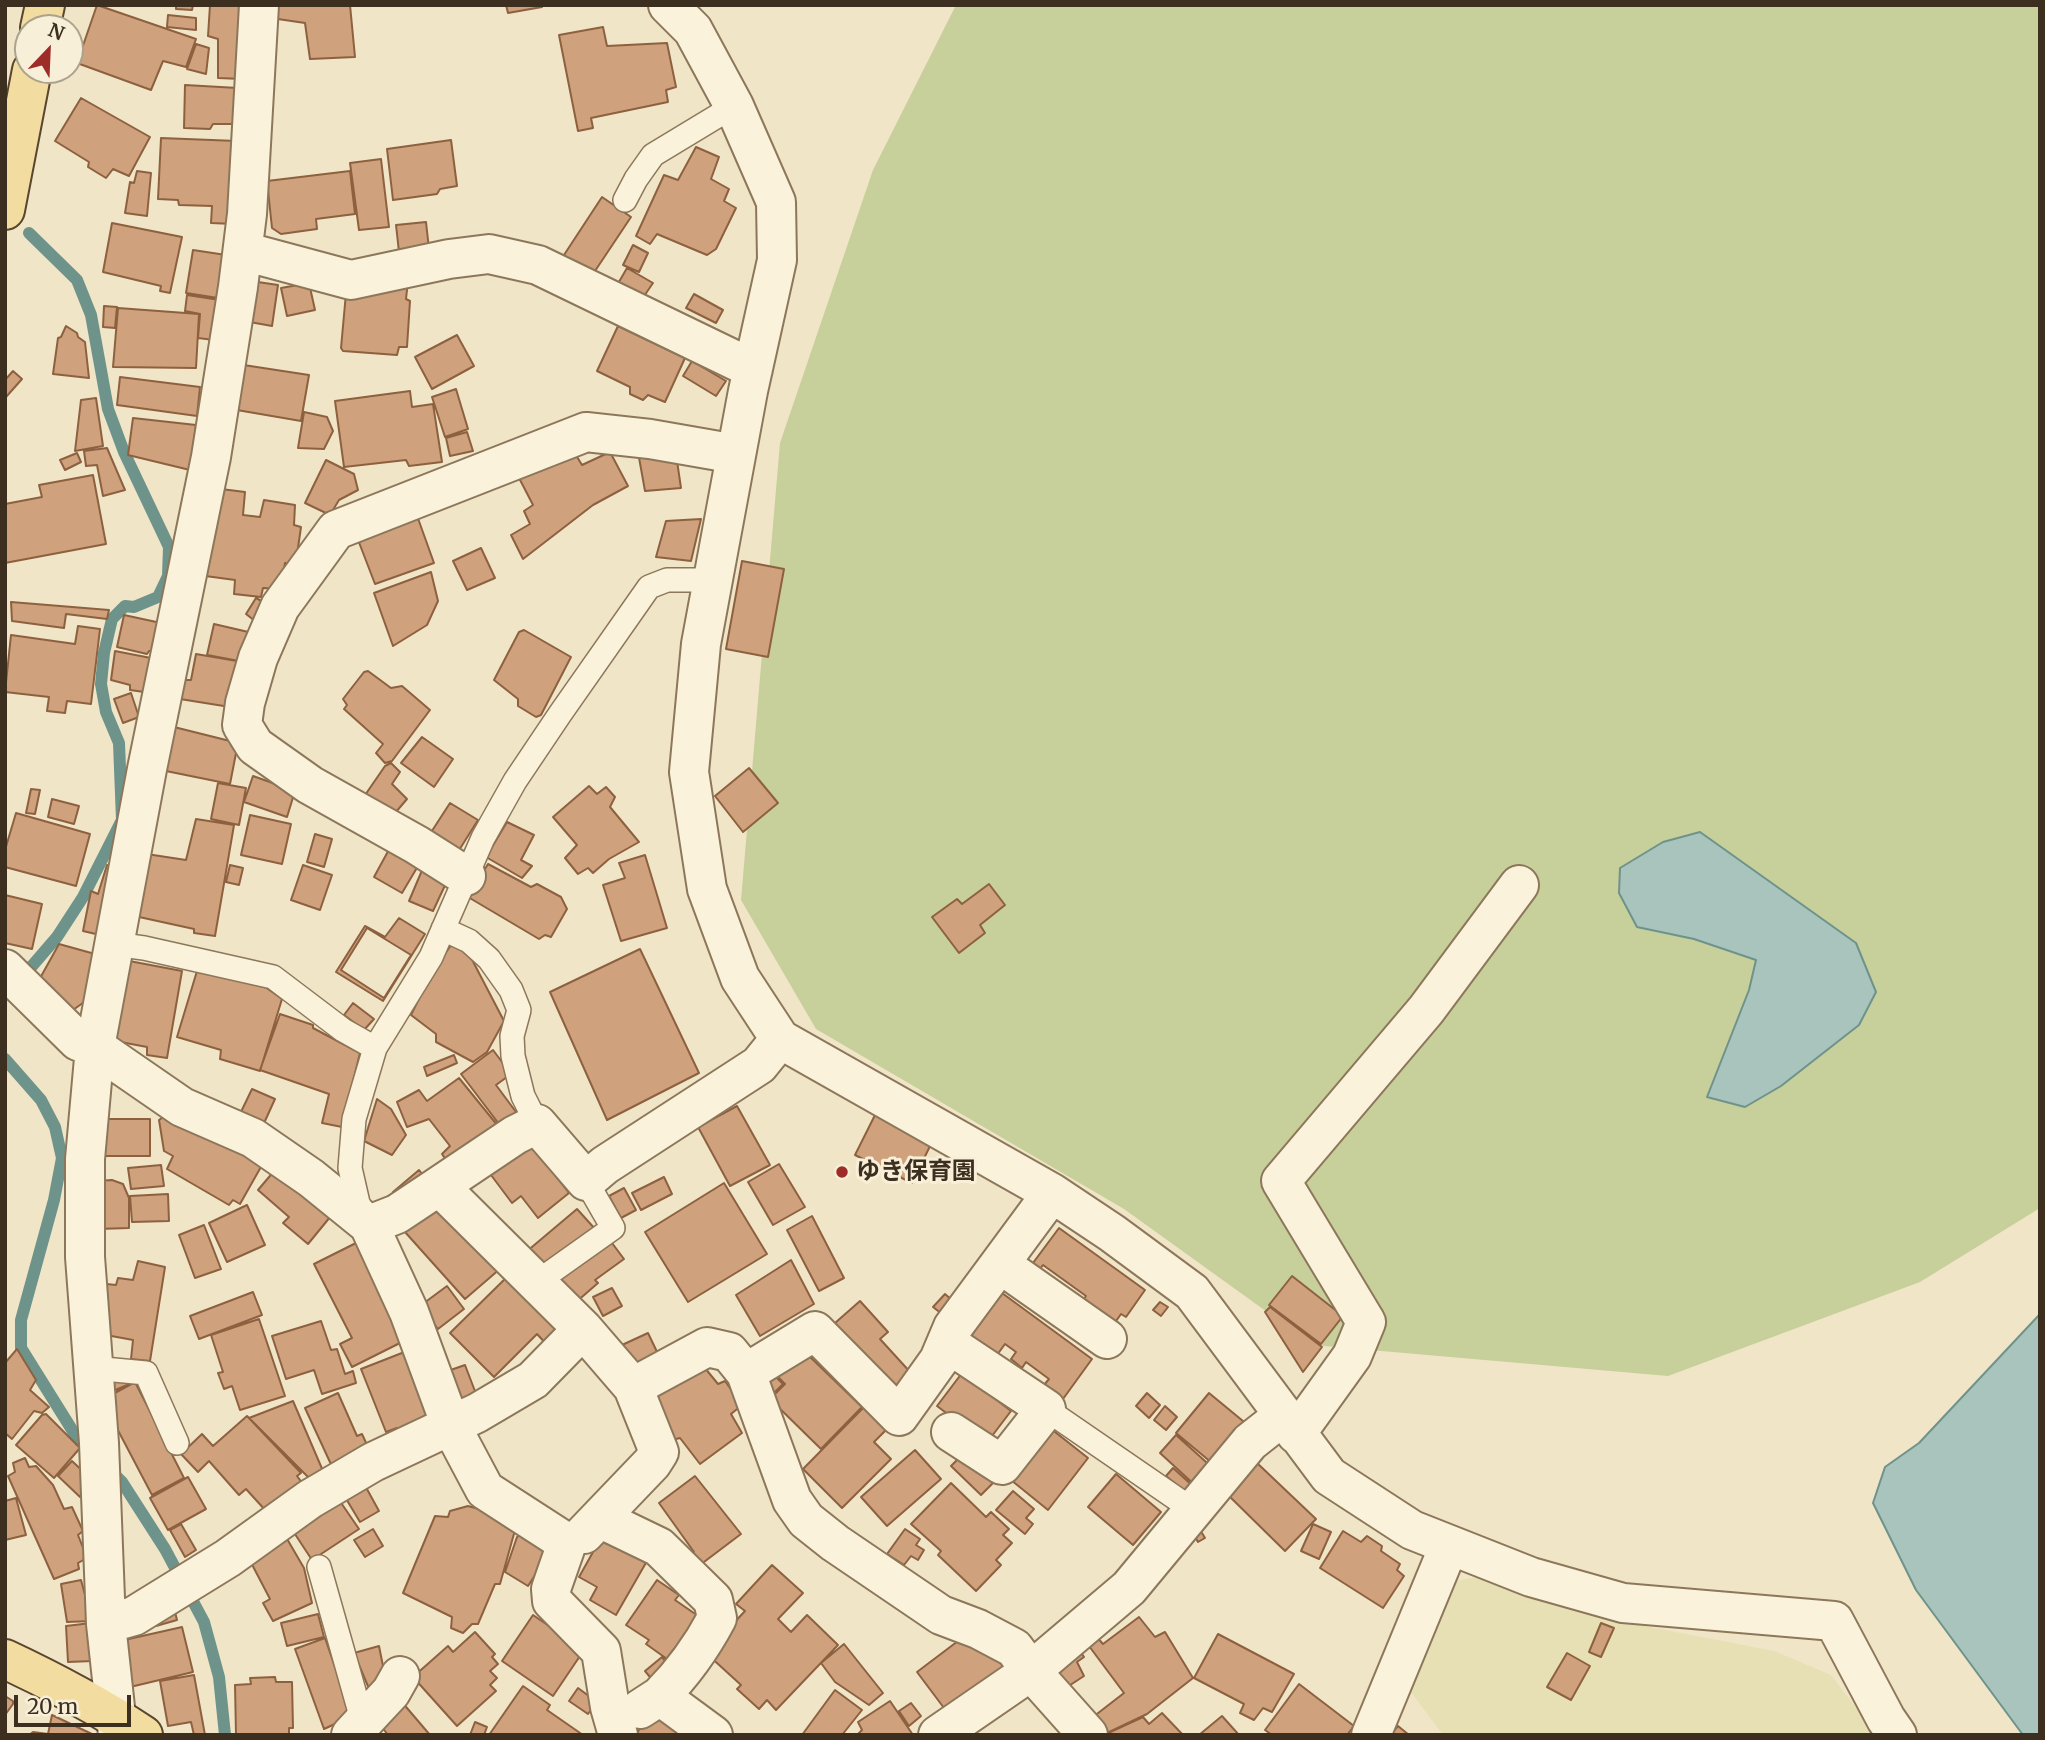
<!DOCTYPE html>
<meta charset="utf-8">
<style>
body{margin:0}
#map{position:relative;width:2045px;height:1740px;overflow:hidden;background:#f0e5c7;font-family:Merriweather,serif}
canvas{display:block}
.frame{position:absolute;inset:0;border:7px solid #3c2f20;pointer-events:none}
.north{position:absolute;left:14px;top:14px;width:70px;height:70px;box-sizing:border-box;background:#f7efd7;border:2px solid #aca28e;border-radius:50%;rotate:23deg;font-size:19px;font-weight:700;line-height:28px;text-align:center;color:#3c2f20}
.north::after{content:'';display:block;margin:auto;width:24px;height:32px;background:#9e2c29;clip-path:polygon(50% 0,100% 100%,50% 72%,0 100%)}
.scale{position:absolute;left:14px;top:1695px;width:117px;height:32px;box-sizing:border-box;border:4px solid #3c2f20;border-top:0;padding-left:9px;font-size:21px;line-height:24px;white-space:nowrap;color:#3c2f20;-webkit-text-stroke:5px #f7efd7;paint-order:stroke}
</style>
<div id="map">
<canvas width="2045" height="1740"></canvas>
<div class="frame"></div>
<div class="north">N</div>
<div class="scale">20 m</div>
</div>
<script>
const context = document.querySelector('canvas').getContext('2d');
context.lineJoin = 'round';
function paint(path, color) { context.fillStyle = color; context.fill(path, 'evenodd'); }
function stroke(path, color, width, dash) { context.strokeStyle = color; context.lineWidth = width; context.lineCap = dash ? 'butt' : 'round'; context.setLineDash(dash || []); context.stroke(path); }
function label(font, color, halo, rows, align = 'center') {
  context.font = font + ' Merriweather,"Noto Sans JP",serif'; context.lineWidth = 6; context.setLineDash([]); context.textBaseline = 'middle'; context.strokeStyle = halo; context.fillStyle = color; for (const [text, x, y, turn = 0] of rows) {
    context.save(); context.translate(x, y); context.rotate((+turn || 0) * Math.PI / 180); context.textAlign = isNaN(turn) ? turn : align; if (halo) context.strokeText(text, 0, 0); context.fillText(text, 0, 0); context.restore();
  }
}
paint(new Path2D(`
 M1477,1577l152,46 145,28 57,24 46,60h-434l-35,-47 47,-107z`), '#e6e0b4');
paint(new Path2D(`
 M956,5h1084v1203l-120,74 -252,94 -355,-31 -189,-136 -308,-180 -75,-129 39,-457 93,-273z`), '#c7cf9a');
const water = new Path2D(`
 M1700,832l156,111 20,49 -17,33 -78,61 -36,21 -38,-10 42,-107 7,-30 -62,-21 -57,-12 -18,-34 1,-25 43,-26z
 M2040,1314v421h-17l-107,-145 -43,-87 12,-36 34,-24z`);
paint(water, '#a8c4bd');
stroke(water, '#6e938b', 2);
stroke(new Path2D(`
 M15,975l17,-9 25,-29 26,-40 39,-77 -3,-77 -13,-31 -5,-28 3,-31 8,-34 13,-13 9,1 24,-10 10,-21 1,-29 -45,-95 -16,-43 -17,-94 -14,-35 -48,-47
 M5,1059l36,41 14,27 7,31 -8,42 -33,120v28l58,93 11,11
 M109,1469l13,13 43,67 39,73 15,55 6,58`), '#6e938b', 12);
const building = new Path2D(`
 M97,5l99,34 -10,28 -23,-6 -12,29 -74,-27z
 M176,5h17l-1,5 -16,-1z
 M210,5h35l-3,74 -24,-1v-39l-10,-3z
 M272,5h78l5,52 -45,2 -5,-36 -34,-5z
 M506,5h36v2l-34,6z
 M168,15l28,3v12l-29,-3z
 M603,27l4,19 60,-3 9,44 -10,3 2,12 -77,16 2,10 -15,3 -19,-96z
 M196,44l13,4 -3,26 -19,-5z
 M185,85l53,3v36h-25l-3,5 -26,-1z
 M81,98l69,39 -21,39 -16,-7 -7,9 -18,-11 1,-5 -34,-21z
 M161,138l76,3 -3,83 -23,-1 1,-17 -33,-1 -1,-5 -20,-1z
 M451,140l6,46 -17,3 -3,5 -44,6 -6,-51z
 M696,147l23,10 -8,22 18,10 -5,12 12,7 -20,41 -9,6 -50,-21 -7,10 -14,-8 28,-61 14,5z
 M381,159l8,68 -30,3 -9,-67z
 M137,171l14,2 -4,43 -22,-3 5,-31 4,1z
 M350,171l5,43 -39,5 1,10 -36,5 -9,-6 -5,-47z
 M602,197l29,20 -40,60 -29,-19z
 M426,222l3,27 -30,3 -3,-27z
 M112,223l70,14 -12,56 -10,-2 1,-5 -58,-14z
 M633,245l15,8 -9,19 -16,-7z
 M193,250l33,5 -8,43 -32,-5z
 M627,268l26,15 -13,19 -24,-15z
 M251,281l27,4 -6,41 -28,-5z
 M408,281l-2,18 4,2 -3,46h-8l-2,8 -54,-4 -2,-3 5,-55 34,1 1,-8z
 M309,283l6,27 -28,6 -6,-28z
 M694,294l29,16 -7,13 -30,-15z
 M187,295l33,5 -6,40 -16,-2 2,-24 -15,-3z
 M104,306l13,1 -2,21 -12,-1z
 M118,308l81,6 -3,54 -83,-1z
 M66,326l11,7 1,4 7,5 4,36 -36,-4 5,-36 3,-1z
 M618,326l67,32 -20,44 -17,-7 -5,5 -13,-6v-7l-33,-16z
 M457,335l17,31 -42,23 -17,-32z
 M692,361l34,20 -10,15 -33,-20z
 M237,364l72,11 -8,46 -70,-12z
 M13,371l9,8 -16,18 -1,-17z
 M120,377l80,10 -3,29 -80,-11z
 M456,389l12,40 -23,8 -13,-40z
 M410,391l2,16 21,-3 9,58 -33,4 -3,-6 -62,7 -9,-66z
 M96,398l7,48 -28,5 6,-51z
 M304,412l23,5 6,14 -9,18 -26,-1z
 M133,418l63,7 -6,45 -62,-15z
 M467,432l6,19 -23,5 -4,-18z
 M571,447l11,18 28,-13 18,34 -35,19 -70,54 -12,-24 19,-11 -6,-13 9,-6 -15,-29z
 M107,448l18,42 -22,6 -6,-31 -11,1 -2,-15z
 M638,452l38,2 5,34 -36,3z
 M77,453l4,9 -16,8 -5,-10z
 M326,460l28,14 4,16 -19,10 -9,15 -25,-12z
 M93,475l13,69 -101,19v-59l37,-7 -3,-12z
 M213,488l32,4 -2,23 17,2 4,-17 31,5 -1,20 7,2 -5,35 -2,2 -9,-1 -4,26 -18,-1 -2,9 -27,-3 1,-14 -37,-5z
 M415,510l19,53 -59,21 -20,-52z
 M701,519l-10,42 -35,-4 10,-36z
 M481,548l14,30 -28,12 -14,-29z
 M742,561l42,8 -16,88 -42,-8z
 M431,572l7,29 -11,24 -34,21 -19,-53z
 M256,598l11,6 -12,17 -9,-7z
 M11,602l98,8 -2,9 -41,-5 -2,14 -52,-7z
 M124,615l37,8 -7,28h-5l-2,3 -30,-7z
 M214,624l43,10 -18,27 -32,-6z
 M78,626l22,3 -9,75 -24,-3 -2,12 -18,-2 2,-14 -44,-5 6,-57 64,9z
 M524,630l47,27 -30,58 -5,2 -18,-11v-7l-24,-19 25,-48z
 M115,651l41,8 -5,34 -21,-3v-5l-19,-5z
 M196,654l41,7 -7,46 -50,-8 2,-19h9z
 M368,671l23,17 11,-2 28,24 -38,51 -7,2 -9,-10 7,-9 -39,-35 3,-4 -4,-6 21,-27z
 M131,693l8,24 -16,6 -9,-24z
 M170,726l68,17 -8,41 -69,-14z
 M422,737l31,22 -19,28 -33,-24z
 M391,763l9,9 -8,12 15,15 -17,20 -27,-21 22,-32z
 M749,768l29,35 -35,29 -28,-36z
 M253,776l42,15 -8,26 -43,-15z
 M218,783l28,5 -7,37 -28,-6z
 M589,786l8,8 9,-7 9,10 -5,10 29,35 -30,17 -16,14 -5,-5 -10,6 -13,-16 12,-13 -24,-28z
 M31,789l9,1 -5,24 -9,-1z
 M52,799l27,7 -5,18 -26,-7z
 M450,803l28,17 -22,35 -28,-18z
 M16,813l74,21 -14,52 -71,-19v-17z
 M250,815l41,9 -9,40 -41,-9z
 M196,819l38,6 -19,111 -21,-3v-4l-64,-14 10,-62 46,7z
 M507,822l27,13 -13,25 11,6 -10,12 -36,-21z
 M315,834l17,5 -8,28 -17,-5z
 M392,844l29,17 -19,32 -28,-16z
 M645,855l22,73 -46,13 -18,-56 22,-7 -6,-15z
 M488,864l43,23 6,-3 24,13 6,12 -16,28 -6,-2 -6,4 -71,-42z
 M107,865l9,2 -16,68 -17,-4 8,-40 7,3z
 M230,865l13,3 -4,17 -13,-3z
 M303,865l29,10 -12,35 -29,-10z
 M423,868l25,11 -15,32 -24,-10z
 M989,884l16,21 -25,20 5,8 -26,20 -27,-36 25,-18 5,5z
 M5,895l37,9 -10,45 -27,-6z
 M399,918l26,16 -42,67 -47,-29 29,-46 20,11z
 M367,928l44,27 -27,43 -43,-28z
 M59,944l36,10 -8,46 -14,10 -34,-30z
 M452,944l15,6 37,71 -17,31 -14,10 -37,-20v-8l-25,-19 22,-45z
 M640,949l59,124 -92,47 -57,-128z
 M124,960l58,11 -15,87 -20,-3v-8l-37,-7z
 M197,971l67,15 18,13 -22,72 -40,-12 1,-9 -44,-13z
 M353,1003l21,16 -10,11 -20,-15z
 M280,1014l33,11v3l47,25 -18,74 -20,-4 7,-29 -69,-24z
 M493,1050l18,24 -15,11 23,31 -17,12 -41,-54z
 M454,1055l3,8 -30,13 -3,-9z
 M459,1078l39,48 -50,37 -6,-9 8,-8 -21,-27 -22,8 -10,-25 22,-12 8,11z
 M252,1089l23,10 -15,33 -21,-16z
 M377,1099l14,10 15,26 -14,20 -28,-14z
 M737,1106l33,59 -40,21 -32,-59z
 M171,1111l95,47 -26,46 -7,-4 -4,5 -62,-36 6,-13 -9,-5 -5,-31z
 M876,1113l57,27 -21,43 -57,-28z
 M101,1119h49v37h-48z
 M531,1144l38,49 -31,25 -17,-22 -9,7 -21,-28z
 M280,1164l55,47 -27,33 -25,-21 6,-6 -31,-27z
 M779,1164l26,43 -32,18 -25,-43z
 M161,1165l3,21 -33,3 -3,-21z
 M419,1170l8,10 -27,21 -7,-9z
 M664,1177l8,17 -31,16 -9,-17z
 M112,1180l11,4 6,14v30l-32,1v-48z
 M724,1183l43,71 -79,48 -43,-70z
 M624,1188l12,22 -15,8 -12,-22z
 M168,1194l1,27 -37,1 -2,-26z
 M441,1200l60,68 -36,31 -60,-67z
 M247,1205l18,40 -38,17 -18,-39z
 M577,1209l19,21 -51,44 -19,-22z
 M812,1216l32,62 -25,13 -32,-61z
 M204,1225l17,44 -26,9 -16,-43z
 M1059,1228l86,62 -19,27 -5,-3 -7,10 -31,-24 3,-4 -43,-31 -6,8 -7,-6z
 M360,1241l50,97 -58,29 -12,-23 12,-6 -38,-74z
 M612,1243l12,16 -29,21 3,3 -23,20 -18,-20 23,-21 2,2z
 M791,1260l23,44 -54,32 -24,-41z
 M138,1261l27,6 -15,94 -19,-2 2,-19 -27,-5 -9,-52 19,2 2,-7 15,2z
 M512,1272l56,56 -19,19 -12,-13 -43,43 -44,-44z
 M1292,1276l51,40 -22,28 -52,-39z
 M447,1286l17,23 -26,20 -18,-23z
 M612,1288l10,18 -19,10 -10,-19z
 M253,1292l9,23 -63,24 -9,-23z
 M1002,1293l90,66 -29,40 -19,-14 5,-6 -23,-17 -4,6 -11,-9 5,-7 -11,-8 -8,11 -26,-19z
 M945,1294l8,7 -11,13 -9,-7z
 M860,1301l28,31 -8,7 31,34 -17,16 -59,-66z
 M1160,1302l8,5 -7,9 -8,-6z
 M1270,1307l52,40 -19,25 -38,-60z
 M259,1319l26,77 -45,14 -8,-24 -8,3 -6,-16 5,-1 -12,-37z
 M321,1321l10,29 6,-1 8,25 8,-3 3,12 -34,11 -8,-24 -28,9 -14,-43z
 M648,1333l11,23 -26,12 -11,-23z
 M17,1349l19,31 -6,10 19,17 -7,6 -8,-2 -22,28 -7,-6v-70z
 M407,1351l27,68 -35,14 -2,-5 -11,4 -25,-63z
 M807,1354l55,53 -41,42 -51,-50 15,-15 -7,-7 20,-20z
 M700,1362l18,22 7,-3 17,24 -11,9 11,19 -42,31 -20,-26 -8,2 -19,-43z
 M465,1365l13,34 -24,9 -12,-35z
 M962,1373l49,38 -19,25 -12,-9 -6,7 -37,-28z
 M774,1375l9,9 -10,10 -9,-9z
 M106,1379l26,4 -26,11z
 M135,1382l49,96 -32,17 -50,-95z
 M338,1393l19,43 5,-2 6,13 -33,26 -30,-65z
 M1147,1393l13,12 -11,13 -13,-12z
 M1209,1393l40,33 -37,37 -36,-30z
 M293,1401l33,77 -12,5 -65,-65z
 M1165,1406l12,11 -11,13 -12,-10z
 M864,1407l23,22 -13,13 17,17 -49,49 -39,-39z
 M46,1414l34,34 -26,30 -38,-33 26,-30z
 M247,1416l54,57 -4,3 6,8 -37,27 -20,-22 -7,6 -30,-34 -11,11 -17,-18 21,-20 11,12z
 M1050,1428l38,30 -40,52 -37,-30z
 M1176,1435l39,35 -17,18 -38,-35z
 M915,1450l26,29 -54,47 -26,-29z
 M964,1453l30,29 -13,13 -30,-29z
 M25,1458l4,9 7,-1 17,19 11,24 8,-2 11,24 -5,4 9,23 -9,5 1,6 -25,10 -46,-103 7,-4 -2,-9z
 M72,1461l17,16 -9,20 -22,-21z
 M1256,1462l60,57 -31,32 -59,-58z
 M1173,1468l21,19 -6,7 -22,-18z
 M1116,1474l45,38 -28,33 -45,-38z
 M695,1476l46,58 -41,31 -7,-11 1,-2 -35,-49z
 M188,1477l18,32 -38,21 -18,-32z
 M362,1480l17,31 -19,11 -18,-30z
 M951,1483l35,34 5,-5 18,17 -6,6 9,8 -16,17 5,5 -25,26 -38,-36 3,-4 -30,-27z
 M1013,1491l21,18 -8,9 7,6 -8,10 -29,-24z
 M335,1494l24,35 -47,31 -23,-35z
 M16,1498l10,37 -21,5v-39z
 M468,1506l48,13 1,4 -17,61h-5l-17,40h-6l-9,9 -12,-5 1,-11 -49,-24 32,-77 13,1 2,-6z
 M181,1524l15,26 -11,7 -15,-27z
 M1313,1524l18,8 -12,27 -18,-8z
 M1199,1528l6,10 -7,4 -6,-11z
 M373,1529l10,17 -18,11 -11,-17z
 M905,1529l15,10 -4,6 8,5 -6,10 -7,-4 -7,9 -17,-11z
 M1343,1531l18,11 6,-6 15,10 -1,5 19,13 -3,6 7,6 -21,32 -63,-40z
 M283,1532l21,36 8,35 -39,18 -10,-18 7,-4 -24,-46z
 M522,1534l28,18 -22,34 -23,-14 12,-35z
 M602,1536l45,25 -31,54 -26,-15 7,-13 -18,-10z
 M772,1565l31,28 -25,26 13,13 16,-17 31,30 -62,65 -9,-10 -8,9 -22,-20 4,-4 -35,-32 39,-42 -9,-7z
 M81,1580l11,41 -25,1 -6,-38z
 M657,1580l22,15 -4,5 29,20 -25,35 -6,-5 -6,9 -21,-15 3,-4 -23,-15z
 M172,1600l5,20 -21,6 -4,-12z
 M318,1614l6,23 -37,9 -6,-23z
 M533,1615l51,35 -31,46 -51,-35z
 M1139,1617l16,20 10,-5 28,46 -46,36 -42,20 -12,-17 31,-24 -38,-51 9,-7 8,9z
 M91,1623l2,38 -25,1 -2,-36z
 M1601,1623l13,5 -13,29 -12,-5z
 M182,1627l11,45 -67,16 -6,-47z
 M475,1632l20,22 -3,3 6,7 -8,7 7,7 -7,7 6,6 -39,35 -44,-49 35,-31 5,6z
 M1218,1634l76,40 -22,38 -9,-4 -9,12 -14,-7 4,-9 -50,-26z
 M325,1638l27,78 -28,13 -29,-80z
 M969,1638l43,29 -68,41 -27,-36 41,-31 3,3z
 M844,1644l39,49 -14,12 -34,-23 -14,-19z
 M379,1646l7,35 -16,10 -16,-38z
 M1078,1648l6,9 -7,5 7,14 -26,17 -14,-22z
 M1567,1653l23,13 -19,34 -24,-13z
 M662,1657l9,11 -17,14 -9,-11z
 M194,1675l11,60h-11l-3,-13 -23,4 -8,-45z
 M275,1677l1,5h16l1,46h-4v7h-53l-1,-50 16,-1 -1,-6z
 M1299,1684l55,42 -7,9h-75l-7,-5z
 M523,1686l27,19 -3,5 36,25h-94z
 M578,1688l19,14 -9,12 -19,-13z
 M835,1690l27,20 -20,25h-40z
 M5,1696l8,5v3l-8,11z
 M401,1701l29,34h-42l-10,-13z
 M890,1701l23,34h-56l5,-5 -4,-8z
 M911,1703l10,13 -12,10 -10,-15z
 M653,1705l50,30h-67z
 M1162,1713l21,22 -77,-1 37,-17 6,7z
 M52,1715l42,20h-65l4,-3 15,2z
 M1222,1716l17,19h-40z
 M475,1722l12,5 -3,8h-14z
 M1398,1726l11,9h-19z`);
paint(building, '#cfa17c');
stroke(building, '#8d6140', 2);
const lane = new Path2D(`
 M625,200l11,-21 17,-24 81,-49
 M443,929l26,12 20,18 22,31 8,20 -7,26 1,20 10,40 14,28
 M114,944l30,4 129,29 70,53 32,18
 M365,1217l-7,-14 -8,-35 4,-49 21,-71 56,-91 52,-119 32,-57 45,-67 89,-127 18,-7h45
 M537,1282l76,-54 -27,-47
 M93,1368l53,5 31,70
 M1046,1409l147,101
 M319,1567l44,156`);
const street = new Path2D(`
 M668,5l25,25 41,76 42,96 1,58 -29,131 -47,253 -12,128 18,117 33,89 40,61 272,154 60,40 80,59 137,184 83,54 119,47 92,26 211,18 52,98 11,16
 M243,251l108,29 98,-21 40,-5 49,11 215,104
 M466,876l-49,-31 -107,-60 -55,-39 -13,-21 3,-22 13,-45 22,-51 56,-77 250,-98 64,7 86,15
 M5,969l73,72 17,6 87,60 71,31 58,40 58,47 28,-11 42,-28 144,143 50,58 74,-40 22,5 17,21 69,-42 84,85 40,-56 14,-33 99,-134
 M439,1186l76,-51 22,-11 49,57 19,-16 154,-100 21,-26
 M369,1225l40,87 42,114 34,64 82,53 -16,46 1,12 49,50 9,56 8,28
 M1000,1264l107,75
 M947,1343l99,66 -44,56 -51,-33
 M746,1373l46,127 14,20 29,23 106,72 37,14 36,19 17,23 57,64
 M1296,1434l56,-78 14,-34 -85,-141 145,-171 93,-125
 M601,1519l58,28 54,53 4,18c-16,30 -33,54 -57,78
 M584,1534l68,-71 7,-11 -26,-65
 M106,1624l28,-8 94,-58 82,-59 63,-37 104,-49 56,-33 50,-51
 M640,1709l20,-13 53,39
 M118,1735l-12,-111 -7,-181 -14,-186v-98l10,-112 52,-278 64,-312 27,-170 9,-73 12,-209
 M351,1735l40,-43 9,-16
 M938,1735l93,-64 98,-83 121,-146 33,-26
 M1371,1735l78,-189`);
const primary = new Path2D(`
 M40,28l5,-23
 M5,210l27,-140
 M5,1659c47,22 94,47 138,76`);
stroke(lane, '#8d775b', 26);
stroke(street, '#8d775b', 42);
stroke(primary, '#5a452f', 42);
stroke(lane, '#faf2db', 23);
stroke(street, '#faf2db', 38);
stroke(primary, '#f3dc9f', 38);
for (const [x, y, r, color] of [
 [842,1172,7,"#9e2c29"]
]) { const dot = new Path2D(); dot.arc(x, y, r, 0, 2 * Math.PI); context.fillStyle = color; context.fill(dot); stroke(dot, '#f7efd7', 2.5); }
label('bold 24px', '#3c2f20', '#f7efd7', [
 ["ゆき保育園",856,1172]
], 'left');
</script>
